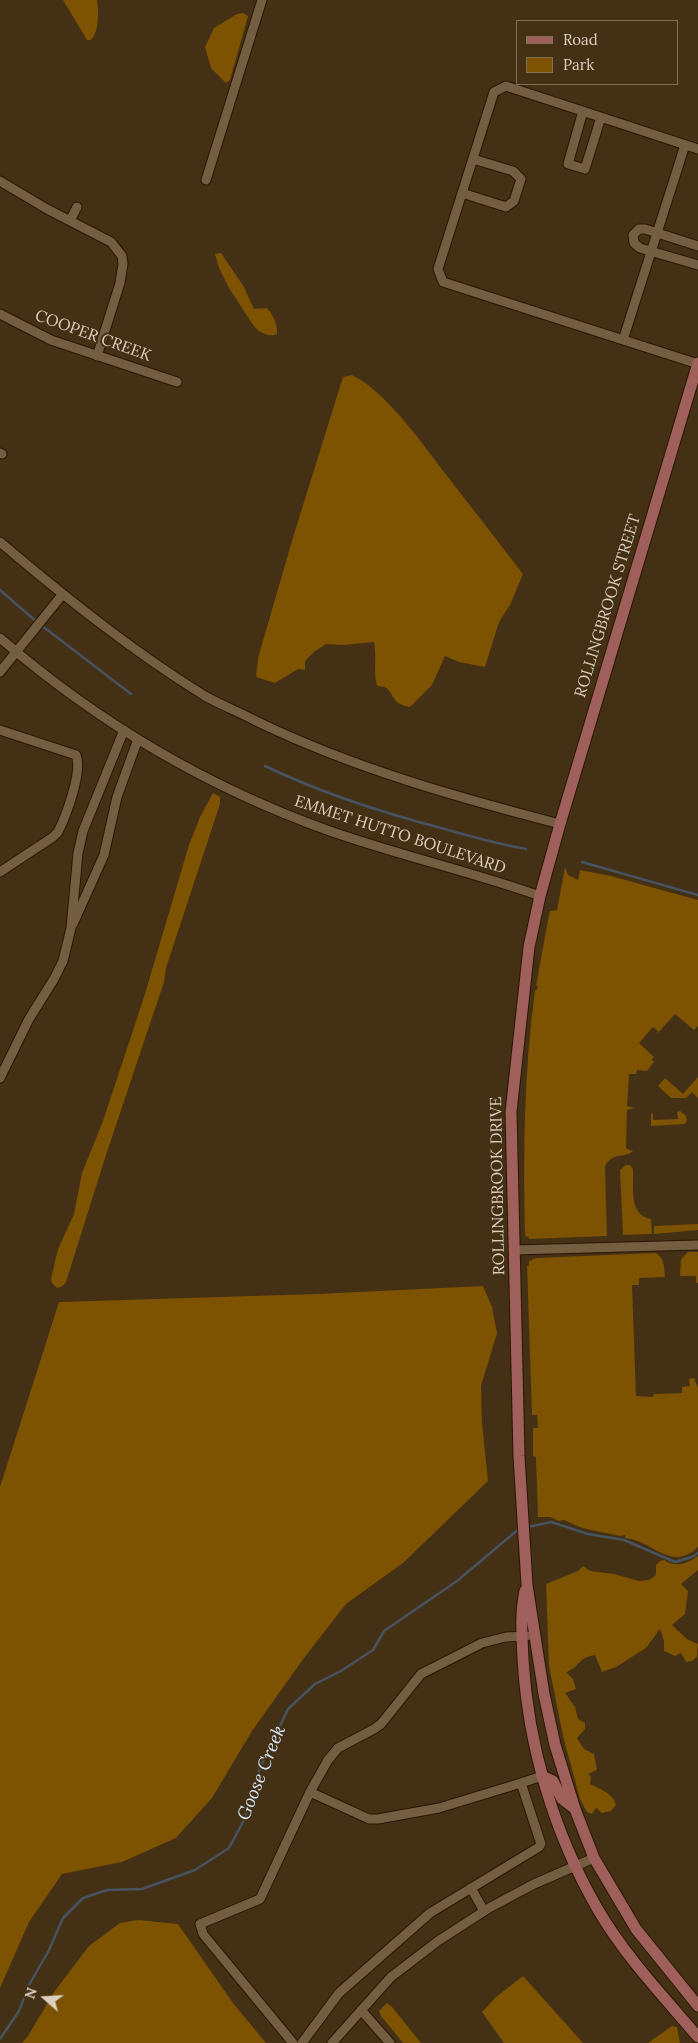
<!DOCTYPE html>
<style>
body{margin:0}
#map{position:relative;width:698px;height:2043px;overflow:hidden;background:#443014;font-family:Lora,serif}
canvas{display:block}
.legend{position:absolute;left:516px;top:20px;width:162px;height:65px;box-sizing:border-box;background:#443014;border:1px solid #817059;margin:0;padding:6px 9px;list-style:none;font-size:15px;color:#ddd0c1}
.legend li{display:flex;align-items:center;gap:10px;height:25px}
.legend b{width:25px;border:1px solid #817059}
.north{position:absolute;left:20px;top:1973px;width:50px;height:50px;-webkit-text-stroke:4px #443014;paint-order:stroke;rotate:289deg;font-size:14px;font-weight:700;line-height:20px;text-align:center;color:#ddd0c1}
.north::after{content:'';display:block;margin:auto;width:18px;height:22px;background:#ddd0c1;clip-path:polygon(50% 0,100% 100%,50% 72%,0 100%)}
</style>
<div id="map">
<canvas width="698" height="2043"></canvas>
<ul class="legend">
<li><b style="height:6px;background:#9f5f5b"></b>Road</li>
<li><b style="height:14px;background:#7d5201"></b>Park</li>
</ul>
<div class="north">N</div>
</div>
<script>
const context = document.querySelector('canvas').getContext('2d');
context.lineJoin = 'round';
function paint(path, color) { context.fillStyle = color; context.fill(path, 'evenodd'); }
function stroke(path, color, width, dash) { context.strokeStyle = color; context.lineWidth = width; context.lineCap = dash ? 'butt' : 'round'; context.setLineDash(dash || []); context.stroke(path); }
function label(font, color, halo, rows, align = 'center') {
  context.font = font + ' Lora,serif'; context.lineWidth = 4; context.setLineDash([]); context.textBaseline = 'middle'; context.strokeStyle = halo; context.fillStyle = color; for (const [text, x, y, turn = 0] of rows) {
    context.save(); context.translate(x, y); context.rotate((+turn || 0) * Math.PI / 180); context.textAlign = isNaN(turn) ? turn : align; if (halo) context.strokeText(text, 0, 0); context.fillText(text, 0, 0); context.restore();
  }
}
paint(new Path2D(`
 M63,0h34c2,12 2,31 -6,40h-4z
 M243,13l5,3 -18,64 -4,3 -15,-15 -6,-21 9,-19 23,-14z
 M221,253l23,34 10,22 13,-1c6,7 11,16 10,26 -8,4 -19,-2 -24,-9l-24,-37 -10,-20 -4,-14z
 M352,375c35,17 72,71 96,102 25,32 50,65 75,97l-13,31 -11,17 -14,45 -26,-5 -14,-6 -13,29 -22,22c-20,-4 -13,-10 -25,-20l-8,-1c-4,-14 0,-29 -3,-44l-31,3 -17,-1 -12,8 -9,9v9l-7,-1 -23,14 -19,-6 2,-19 36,-124 49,-157z
 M213,793l7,4v7l-54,164 -2,14 -58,173 -40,127 -3,4 -6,2 -5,-5 -1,-4 7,-30 16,-35 8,-41 21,-52 41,-124 45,-152 11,-28z
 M565,867l3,8 10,5 2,-10 31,6 87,24v126l-4,4 -19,-16 -18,20 1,-3 -5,-4 -14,16 15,14 -2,3 2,2 -7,9 -10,-1 -1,4h-7l-2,32 7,2 -7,2 -1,37 1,2 6,2c-7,8 -20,0 -28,15l2,70 -78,3 -1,-3 -2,1 -1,-2c-2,-82 -1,-163 10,-245h2l1,-4h-2l12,-66 2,-9 7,-1z
 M698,1077v21l-6,-6 -6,6h-15l-13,-12 7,-8 18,16z
 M680,1111l6,5 1,5 -2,3 -34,2v-13l2,1v6l25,-1 -1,-7z
 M626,1165h4l3,4c1,18 -5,46 18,50l1,15 -29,1 -3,-65z
 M698,1224v6l-44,4v-8z
 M688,1252h10v31h-2v-7h-16l1,-17z
 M655,1253c10,4 9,15 10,24l-26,1v7h-7l4,111 17,1 1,-3 28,-1v-6l8,-1 -1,-7 5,-1 4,10v159c-27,26 -46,-7 -73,-9v-3l-5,1 -38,-8 -18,-8 -5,1 -9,-4h-12l-2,-60 -3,-1v-28h5l-1,-13h-5l-5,-151v2h2v-5l7,-3z
 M483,1286l9,21 5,26 -16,53 1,37 6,58 -85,82 -57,41 -42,54 -52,73 -40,67 -36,40 -54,24 -60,12 -33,48 -29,66v-501l59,-185 258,-8z
 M698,1556v14l-17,14 7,7 -3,23 -13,11 15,14 11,5 -1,13 -5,4 -6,1 -5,-9 -6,3 -11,-5v-10l-4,-12 -14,19 -30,19 -14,5 -7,-17c-17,2 -16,13 -29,17l7,7 3,10 -11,4 10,14 3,12 7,4v6l-8,9 7,11 10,5 3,16 -9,4 3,3 -1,7c10,5 23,9 26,21l-5,6 -9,2 -6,-5 -4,6 -5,-2 -7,-13 -17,-63 -14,-70 -3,-82 32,-13 5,-5 7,5 24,3 25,7 10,-1 7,-5v-10l4,-4 4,-1c11,8 23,4 34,-4z
 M138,1920l40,4 55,79 33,40h-244l6,-7 26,-44 35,-46 31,-23z
 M523,1976l60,67h-79l-22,-31 14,-15z
 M387,2003l5,4 29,36h-18l-22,-27 -2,-5z
 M672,2026l5,1 3,16h-32z`), '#7d5201');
stroke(new Path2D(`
 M0,590l37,32
 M41,625l90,69
 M265,766c56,27 115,46 176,62 28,8 56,16 85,21
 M582,862l116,33
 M528,1527l23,-5 37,12 36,6 51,22 17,-5 6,-4
 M0,2039l19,-28 10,-26 20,-35 14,-32 20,-20 24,-8 35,-1 53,-19 34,-22 15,-28 16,-52 28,-59 27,-25 26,-13 32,-21 11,-19 73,-50 63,-53`), '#475360', 2.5);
const minor = new Path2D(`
 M583,111l-15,53 17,5 16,-52
 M206,180l56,-180
 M0,181l47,28 64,33 11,14 1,8 -3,19 -23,73
 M462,193l44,14 8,-6 7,-22 -8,-8 -40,-12
 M70,221l7,-14
 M698,246l-53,-17h-6l-6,6 1,8 6,5 58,17
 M0,314l51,26 126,42
 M623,340l62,-195
 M698,364l-255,-82 -5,-13 56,-177 12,-6 192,63
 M0,453l2,1
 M0,542c65,55 132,109 205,154 16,9 34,16 51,25 97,47 200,76 304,103
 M0,638c96,83 207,149 327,192 70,25 143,41 213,66
 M0,672l62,-77
 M0,730l76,25c7,16 -10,61 -18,77l-5,5 -53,35
 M73,924l31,-69 13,-58 21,-58
 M0,1078l29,-59 25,-40 9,-18 8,-33 7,-75 5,-22 41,-101
 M514,1250l184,-5
 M310,1792l59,27h9l61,-11 82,-25
 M471,1888l13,23
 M361,2010l29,33
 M293,2043l-90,-109 -3,-10 60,-25 50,-107 18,-32 10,-12 36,-19 7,-5 40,-50 61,-31 24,-6 21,-1
 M302,2043l37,-50 91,-80 109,-66 2,-3 -20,-61 21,-7
 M332,2043l59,-66 47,-36 51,-33 45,-24 60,-26`);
const major = new Path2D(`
 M698,363l-138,461 -20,72 -11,51 -18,165 8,344 8,129 17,109 11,51 20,64 19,49 42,71 62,77
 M525,1591c-5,23 -3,45 -2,68 5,87 31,174 74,249 27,47 66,88 101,129
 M542,1776l11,5 9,18 13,10`);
stroke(minor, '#2a1700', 11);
stroke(major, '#2a1700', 13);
stroke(minor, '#745e42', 9);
stroke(major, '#9f5f5b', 11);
label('16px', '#ddd0c1', '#443014', [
 ["COOPER CREEK",93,336,20],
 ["ROLLINGBROOK STREET",608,606,-73],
 ["EMMET HUTTO BOULEVARD",400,835,18],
 ["ROLLINGBROOK DRIVE",498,1186,-91]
]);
label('italic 18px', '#d3e4f9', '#443014', [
 ["Goose Creek",262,1773,-68]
]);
</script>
